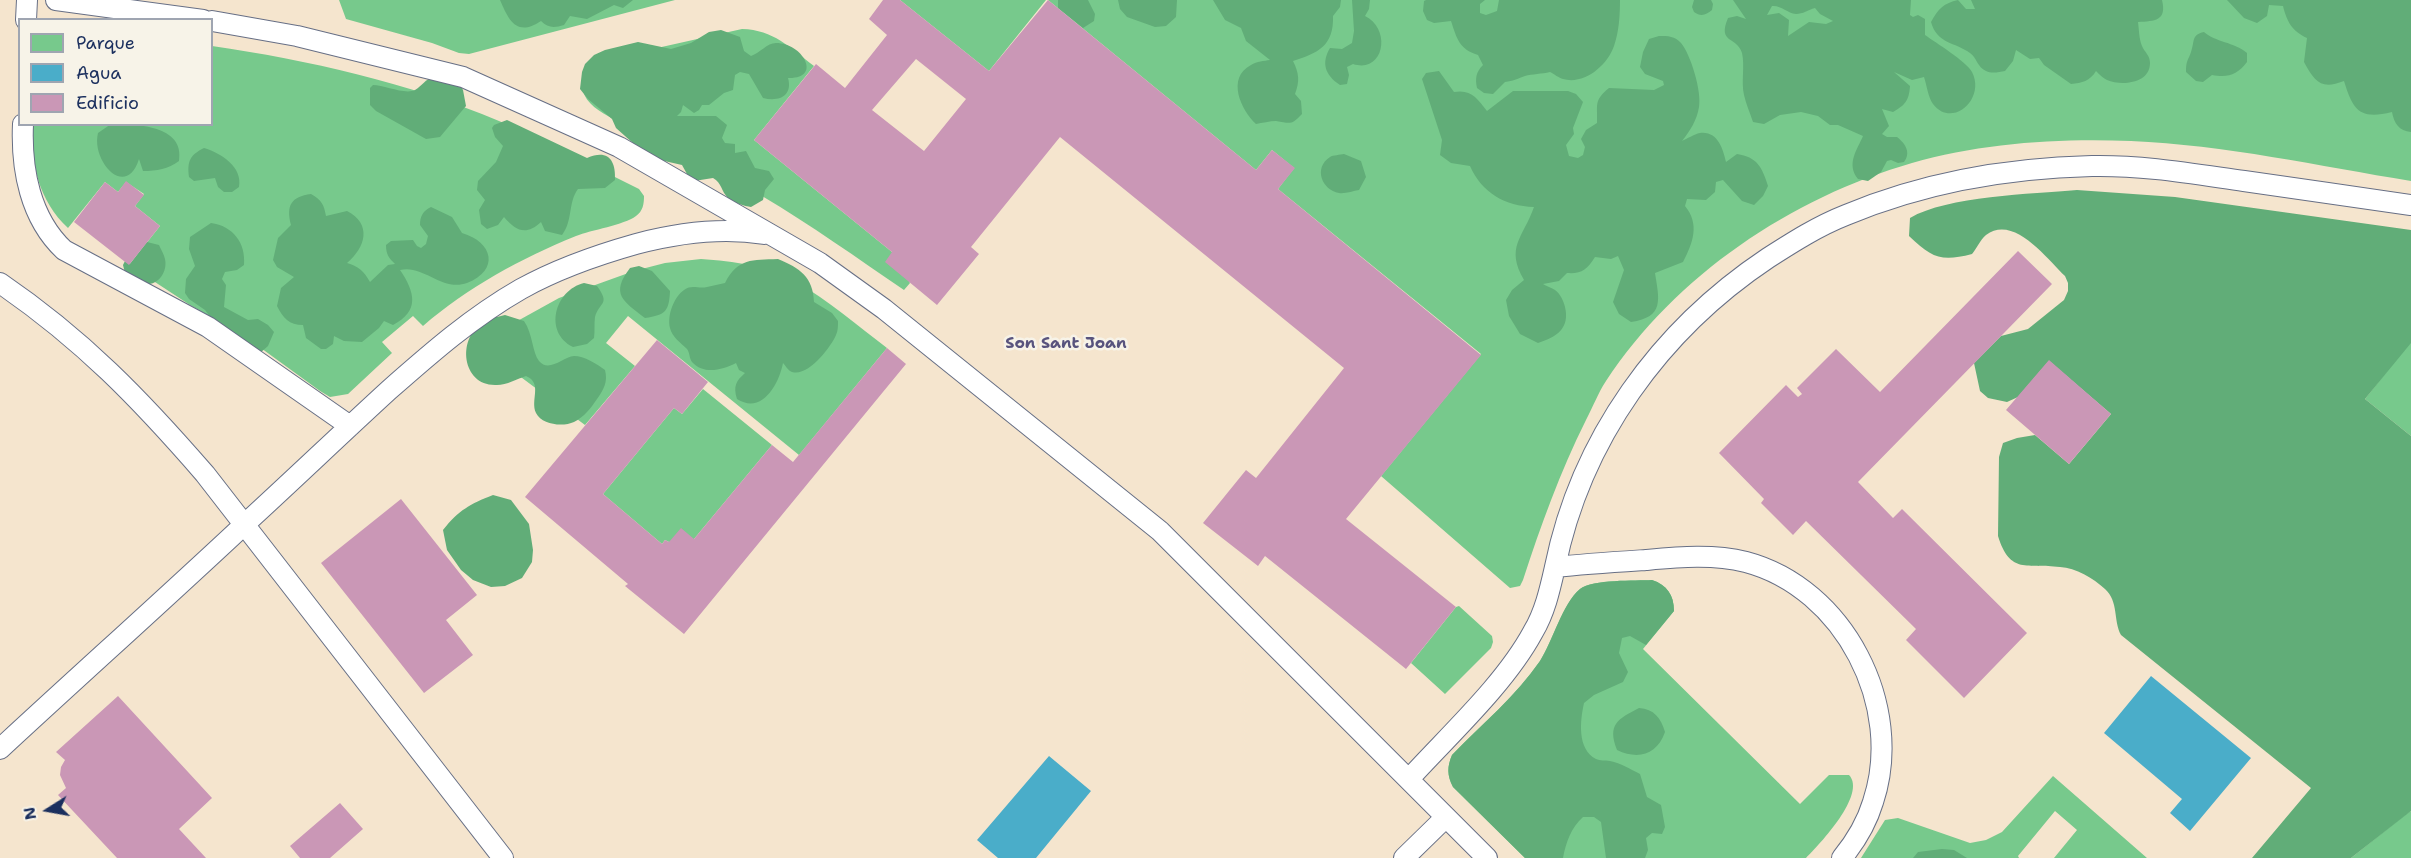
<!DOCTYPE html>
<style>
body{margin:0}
#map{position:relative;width:2411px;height:858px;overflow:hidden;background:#f5e5ce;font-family:"Shantell Sans",sans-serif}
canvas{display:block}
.legend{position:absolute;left:18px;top:18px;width:195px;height:108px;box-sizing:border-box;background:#f7f3e8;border:2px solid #9fa5b1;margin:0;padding:8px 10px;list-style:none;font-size:18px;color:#1b2f5e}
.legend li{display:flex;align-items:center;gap:12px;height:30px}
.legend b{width:30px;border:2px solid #9fa5b1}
.north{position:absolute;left:18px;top:780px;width:60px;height:60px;-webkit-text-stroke:4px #f7f3e8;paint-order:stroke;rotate:259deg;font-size:16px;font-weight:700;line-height:24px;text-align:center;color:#1b2f5e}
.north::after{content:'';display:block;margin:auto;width:21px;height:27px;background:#1b2f5e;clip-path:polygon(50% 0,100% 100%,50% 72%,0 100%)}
</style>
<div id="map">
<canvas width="2411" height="858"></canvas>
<ul class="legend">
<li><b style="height:16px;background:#77c98c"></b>Parque</li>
<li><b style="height:16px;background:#4aadc9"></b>Agua</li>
<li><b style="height:16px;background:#ca97b6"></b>Edificio</li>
</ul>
<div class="north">N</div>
</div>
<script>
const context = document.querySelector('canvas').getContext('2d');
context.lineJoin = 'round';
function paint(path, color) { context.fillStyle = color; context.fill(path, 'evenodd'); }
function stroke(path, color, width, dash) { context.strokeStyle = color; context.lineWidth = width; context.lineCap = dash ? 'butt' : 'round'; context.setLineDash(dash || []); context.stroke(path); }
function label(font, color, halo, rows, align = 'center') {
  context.font = font + ' "Shantell Sans",sans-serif'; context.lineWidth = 5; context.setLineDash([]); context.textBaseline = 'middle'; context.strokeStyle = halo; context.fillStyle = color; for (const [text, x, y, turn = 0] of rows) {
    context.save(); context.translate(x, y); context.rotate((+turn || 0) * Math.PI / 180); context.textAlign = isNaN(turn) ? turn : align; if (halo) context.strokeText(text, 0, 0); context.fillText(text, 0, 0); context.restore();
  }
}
paint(new Path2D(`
 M339,0h336l-206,54 -10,-1 -27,-10 -86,-24z
 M900,0h146l-57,71z
 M1048,0h1363v181c-92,-15 -186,-36 -280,-40 -72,-3 -150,2 -219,22 -121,35 -236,112 -306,218 -8,12 -13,26 -20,39 -26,52 -45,105 -63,160l-3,6 -10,2 -129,-112 100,-122 -203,-165 16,-21 -22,-18 -16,20z
 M742,29c32,1 47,18 72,37l-60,74 138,112 18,31 -6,7c-47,-32 -93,-65 -142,-94 -34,-20 -70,-38 -104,-57 -22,-12 -69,-24 -75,-48l25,-32z
 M212,46c96,14 197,37 287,75 48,20 93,45 140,68l5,7c0,8 -1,15 -8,20 -12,9 -45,14 -60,20 -56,23 -108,51 -153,90l-10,-10 -31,26 10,11 -44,41 -18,3 -10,-6 -77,-56 -53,-30 -61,-40 31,-39 -25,-20 9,-12 -18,-12 -8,10 -13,-10 -37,46c-29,-27 -38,-65 -35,-103l179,-1z
 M701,259c33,2 66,7 95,23 32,18 62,44 91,66l-88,107 -171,-139 -22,27 29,23 -50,59 -99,-74 17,-22 56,-31 75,-27 31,-8z
 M2410,342l1,1v93l-46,-37z
 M703,389l69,56 -78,94 -25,3 -4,-2 -3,4 -59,-50 71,-86 8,6z
 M1652,580c15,5 22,15 22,31l-31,38 157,155 29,-29h20c18,19 -29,69 -43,83h-281l-72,-71c-6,-12 -6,-20 -1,-32 29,-30 64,-59 88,-94 12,-19 24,-59 40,-72 13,-10 55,-8 72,-9z
 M1459,606l33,30 1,6 -2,6 -46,46 -34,-31 45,-56z
 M2053,776l94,82h-93l23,-28 -22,-19 -37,45 1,2h-158l24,-38 13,-2 72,25 16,-3 16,-8z
 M2411,811v47h-60l55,-44z`), '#77c98c');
paint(new Path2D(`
 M500,0h133l-10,8 -9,-3 -27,14 -17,-3 -6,9c-10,3 -16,3 -23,-4 -24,16 -32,0 -41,-21z
 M1058,0h30l7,14 -1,7 -11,7 -25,-20z
 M1118,0h59l-1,17 -10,9 -11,1 -28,-10 -7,-8z
 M1213,0h128l-1,7 -7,9c1,30 -15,37 -40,45 6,12 7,20 2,33l6,7 1,13c-11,12 -12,9 -26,7 -6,0 -14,2 -20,3 -15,-14 -30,-46 -5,-59 6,-4 13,-4 19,-5l-24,-19 -5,-13 -16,-8z
 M1352,0h18l-1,9 -4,7c27,13 19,58 -12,48l-6,3 2,8 -2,9 -7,1c-15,-10 -19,-22 -10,-37l12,1 10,-6 2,-12z
 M1426,0h59l-5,4v9l6,2 11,-4 2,-11h121c0,15 -1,32 -6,46 -7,20 -30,39 -51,33 -4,-1 -9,-5 -13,-7 -8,2 -18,2 -25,4 -8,3 -12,5 -20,6l-12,12 -9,-1 -7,-5c-2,-10 -1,-16 6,-23l-5,-10c-19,-6 -21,-16 -27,-34l-17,2 -7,-3 -4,-9 1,-10z
 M1694,0h17l2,4 -1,6c-6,5 -11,7 -18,2l-2,-5z
 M1733,0h178l-1,15 3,2 5,-2 7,4v16c11,8 41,26 47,37 14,27 -20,57 -39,32 -5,-7 -6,-18 -9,-27l-12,3 -18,-8 16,14c-1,15 -5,19 -17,26l-11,-3 7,17 -7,8 5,3h10c9,7 14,16 7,25l-6,1 -7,-3 -4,1 -6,11 -13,9 -10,-2c-12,-15 -1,-29 5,-43l-25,-11h-8l-12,-9 -17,-4 -21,3 -16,9 -11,-2c-3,-9 -7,-18 -9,-27 -3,-13 1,-29 -2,-42 -5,-17 -25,-9 -14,-35l9,-2 9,3zM1772,6c9,-1 15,7 24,8 7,0 12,-4 19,-6l5,6 13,7 -7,3 -17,-2 -21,14 1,-16 -10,-7 -12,2z
 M1958,0l8,9h9l-4,-9h191c5,21 -7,21 -24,22 1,7 1,17 4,24 3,7 8,9 8,17 0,21 -29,23 -43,17 -4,-2 -8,-6 -11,-9 -6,10 -14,12 -25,13l-27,-19 -5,-7 -9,1 -14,-9 -3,11 -8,10c-6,1 -13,3 -19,0 -9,-4 -9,-13 -16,-18 -15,-11 -33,-9 -39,-31 7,-13 13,-19 27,-22z
 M2227,0h184v132c-12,-1 -17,-9 -19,-20 -33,8 -39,-2 -48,-31 -23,9 -29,1 -40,-19l3,-24c-15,-7 -20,-16 -24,-32l-14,-1 -2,11 -10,7 -13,-5z
 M721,30l19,7 4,14 7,5c9,-3 16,-13 25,-13 27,0 47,36 12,35 5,18 -9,24 -25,20l-14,-24 -9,-2 -5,3 -2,15 -9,3 -15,12h-7l-3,5 -5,3 -11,-8 -2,7 -4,4h39l11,9 -5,13 3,5 10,1v9l11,-2 9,17 14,3 5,8 -9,11 -2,10 -12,7c-6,-1 -18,-4 -23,-9 -7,-7 -6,-15 -15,-20l-19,3 -7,-7 -5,-9 -22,-5 -26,-16 -18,-16 -4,-9 -24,-20 -8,-10 2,-17 3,-8 9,-9 11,-5 33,-8 33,7 20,-6 18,-11z
 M2204,32c11,10 30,10 43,21v9c-10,13 -19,16 -35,13l-9,7 -7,-1 -10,-9c0,-12 2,-11 5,-20 4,-11 0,-17 13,-20z
 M1659,36c9,0 16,0 22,7 10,12 21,49 18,64 -2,13 -9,24 -17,34 5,-2 12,-7 18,-8 18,-2 23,16 26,29l11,-8c20,3 25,13 31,32l-5,10 -9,9 -12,-4 -19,-21 -7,2 -1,10 -9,8 -19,-1 -2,7c15,18 8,37 -2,56l-28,11c4,26 10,44 -24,49l-12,-8 -6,-12 11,-32 -6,-14 -7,3 -16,-2c-8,13 -14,17 -28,16l-8,8 -16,3c3,2 9,4 12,6 5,3 9,12 10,17 5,21 -8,30 -27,36l-18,-9 -11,-18 -3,-16 6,-10 12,-10c-19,-33 -1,-42 10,-73 -29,-1 -52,-14 -64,-41l-19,-3 -11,-8 2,-15 -20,-61 4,-6 13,-2 15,21c17,-3 23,6 33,19l26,-20h55l8,3 7,8 -10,26 1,6 -8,11 3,11 9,2 5,-3 2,-8 -4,-8 5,-9 11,-7c1,-18 -4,-22 12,-35l45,2 10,-5 -1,-4 -18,-7 -5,-7 3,-15 6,-13z
 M435,76l23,5 5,9 3,16 -26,31 -14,2 -50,-28 -6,-6v-17l3,-3c11,0 32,10 42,5 8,-5 9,-10 20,-14z
 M507,120l80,38c21,-9 29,2 28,22l-10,8 -27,1c-10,13 -5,32 -16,46l-17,-4 -4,-9c-15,14 -25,9 -37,-5l-6,8 -11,4 -6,-5 -2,-14 6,-10 -8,-10 1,-9 18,-19 7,-16 -8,-9 -3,-9 2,-3z
 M111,124c25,0 74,1 68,37 -11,8 -22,10 -36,10l-4,-12c-13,41 -48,2 -41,-26z
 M204,148c17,5 39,19 35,39l-7,5h-8l-6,-5 -3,-9 -21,3 -5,-4c-2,-16 1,-22 15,-29z
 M1344,154l17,7 5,16 -7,13c-6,1 -14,4 -20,3 -17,-3 -26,-25 -9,-36 3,-2 10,-2 14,-3z
 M2077,190l98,7 236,33v113l-46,56 46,37v375l-60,47h-99l59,-70 -190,-153c-8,-15 -2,-33 -16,-46 -12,-11 -29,-21 -45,-22 -33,-4 -50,8 -62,-31l1,-79 4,-14 14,-5 18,-3 34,29 42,-50 -62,-53 -31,36 -11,5 -19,-4 -8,-7 -6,-28 27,-27 27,-7 36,-29 4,-9v-8l-3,-7c-18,-17 -51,-62 -79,-41 -6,5 -9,13 -14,19 -31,8 -40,4 -63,-18l1,-18c37,-22 122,-24 167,-28z
 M311,194c11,6 13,11 15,22l21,-5c25,13 19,36 0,52 11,3 17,8 23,19l18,-17 7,-1c-6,-6 -9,-9 -9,-19l5,-4 22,-1 4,6 4,2 5,-4 2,-8 -8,-11c0,-9 3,-14 11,-18l21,10 10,16c31,9 38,37 5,50 -25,9 -44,-19 -67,-13 15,22 20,41 -7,55l-9,-4 -5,7 -17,14 -18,-1 -10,-5 -1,8 -7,5h-5l-15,-11 -3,-13c-14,0 -20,-7 -26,-19l4,-18 13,-11 -17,-10 -4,-7 5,-22 13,-13c-5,-20 0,-28 20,-31z
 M211,223c22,3 35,20 33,42l-7,5 -12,2 -3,7 4,6 -2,22 24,13 10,-1 10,6 6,7 -6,14 -8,7 -45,-30 -10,-13 -16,-11 -4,-6 1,-14 9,-13 -6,-17 1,-12z
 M147,242l12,3c2,5 5,9 6,14 3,14 -8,28 -23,25 -6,-2 -12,-8 -17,-11l-2,-8 2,-4 5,3z
 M778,259c22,9 35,18 36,43l18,11 6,8c0,5 0,10 -2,14 -5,12 -30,45 -46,36 -3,-2 -4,-5 -7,-8 -4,21 -21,52 -46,36 -4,-13 -1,-18 8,-26l-6,-3 -3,-7c-14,7 -32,12 -44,-1 -3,-4 -2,-9 -5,-13 -6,-6 -15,-12 -17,-21 -3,-13 4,-31 14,-38 8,-6 14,-1 23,-3 6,-1 12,-3 18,-4 13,-25 27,-23 53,-24z
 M639,266l13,5 18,20c-1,20 -4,24 -25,27 -22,-17 -35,-24 -15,-50z
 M584,283l13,3c14,19 2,16 -2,31 -1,7 0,14 -1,21l-7,6 -14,3c-30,-15 -18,-57 11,-64z
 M505,315l19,6c9,13 8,31 15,40 10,12 24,-4 35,-5 10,0 23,8 31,14 3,12 -1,19 -8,29 -6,9 -13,18 -23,23 -11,5 -32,3 -38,-9 -6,-13 7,-30 -10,-37 -9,3 -21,10 -31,9 -33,0 -38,-46 -13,-62 7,-5 15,-6 23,-8z
 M493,495l18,5 18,24 4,26 -1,12 -10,16 -17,8 -14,1 -18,-7 -12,-10 -14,-20 -4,-20c16,-20 27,-26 50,-35z
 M1652,580c15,5 22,15 22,31l-28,34 -16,-9 -8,2 -3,15 9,19 -5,10 -29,13 -10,8c-4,18 -7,46 12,56 4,2 9,1 14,2 11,2 20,8 30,13l7,23 14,8 4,22 -3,7 -10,-1 -6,5 2,12 -3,8h-39l-5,-36 -7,-5h-11c-12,11 -17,25 -20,41h-38l-72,-71c-6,-12 -6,-20 -1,-32 29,-30 64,-59 88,-94 13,-20 22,-57 40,-72 13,-10 55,-8 72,-9z
 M1639,708c15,1 22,10 26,24 -8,23 -27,28 -48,18 -10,-26 1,-31 22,-42z
 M1942,849l12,1 13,8h-54l5,-6z`), '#61ad78');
paint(new Path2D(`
 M2151,676l100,82 -61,73 -20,-18 12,-14 -78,-66z
 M1049,756l42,35 -55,67h-38l-21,-18z`), '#4aadc9');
paint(new Path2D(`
 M883,0h17l89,71 59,-71 208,170 16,-20 23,18 -17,21 203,166 -135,164 110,88 -50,62 -141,-113 -7,10 -55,-43 43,-53 10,8 88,-110 -284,-231 -89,110 8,7 -42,51 -52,-43 7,-10 -138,-112 62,-76 29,24 42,-53 -18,-16zM916,59l50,40 -42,52 -52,-41z
 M126,181l18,14 -9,11 25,20 -31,39 -55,-43 31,-40 13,10z
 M2018,251l34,33 -194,198 35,36 9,-9 125,124 -63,65 -58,-58 10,-11 -110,-108 -13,14 -32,-32 3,-4 -45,-46 67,-68 12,12 4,-3 -5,-6 39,-39 44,43z
 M657,340l51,42 -26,32 -8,-6 -71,86 59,50 3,-4 4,2 12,-14 13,11 78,-94 21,17 94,-114 19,16 -222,270 -59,-48 3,-2 -103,-87z
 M2049,360l62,54 -42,50 -63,-54z
 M401,499l76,96 -31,25 27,35 -49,38 -103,-130z
 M118,696l94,102 -33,31 27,29h-89l-59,-63 8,-7 -6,-13 1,-8 4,-7 -9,-8z
 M340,803l23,26 -33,29h-30l-10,-12z`), '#ca97b6');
const service = new Path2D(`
 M56,0l147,20
 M26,20l1,-20
 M212,21l85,15 166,41 156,70 201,116 64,46 276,222 327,327
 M23,124c-2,45 7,94 41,126l144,77 142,99
 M0,283c82,56 140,116 205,191l298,384
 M1555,567c26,-128 105,-237 213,-309 25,-16 50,-32 78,-43 79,-33 161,-47 246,-49 51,-1 102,8 152,15 56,8 111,16 167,24
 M0,749c82,-76 165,-150 246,-226 48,-44 95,-89 143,-133 42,-37 83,-73 132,-101 36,-20 76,-34 115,-45 42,-11 85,-17 128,-10
 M1409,779c40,-44 96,-95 124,-147 12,-20 17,-43 22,-65 30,-3 61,-5 91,-7 34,-3 67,-6 100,2 98,26 159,144 127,240 -6,20 -18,40 -31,56
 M1404,858l42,-41`);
stroke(service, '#676f85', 22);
stroke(service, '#fff', 20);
label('bold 16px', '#58537d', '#f7f3e8', [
 ["Son Sant Joan",1066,344]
]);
</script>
